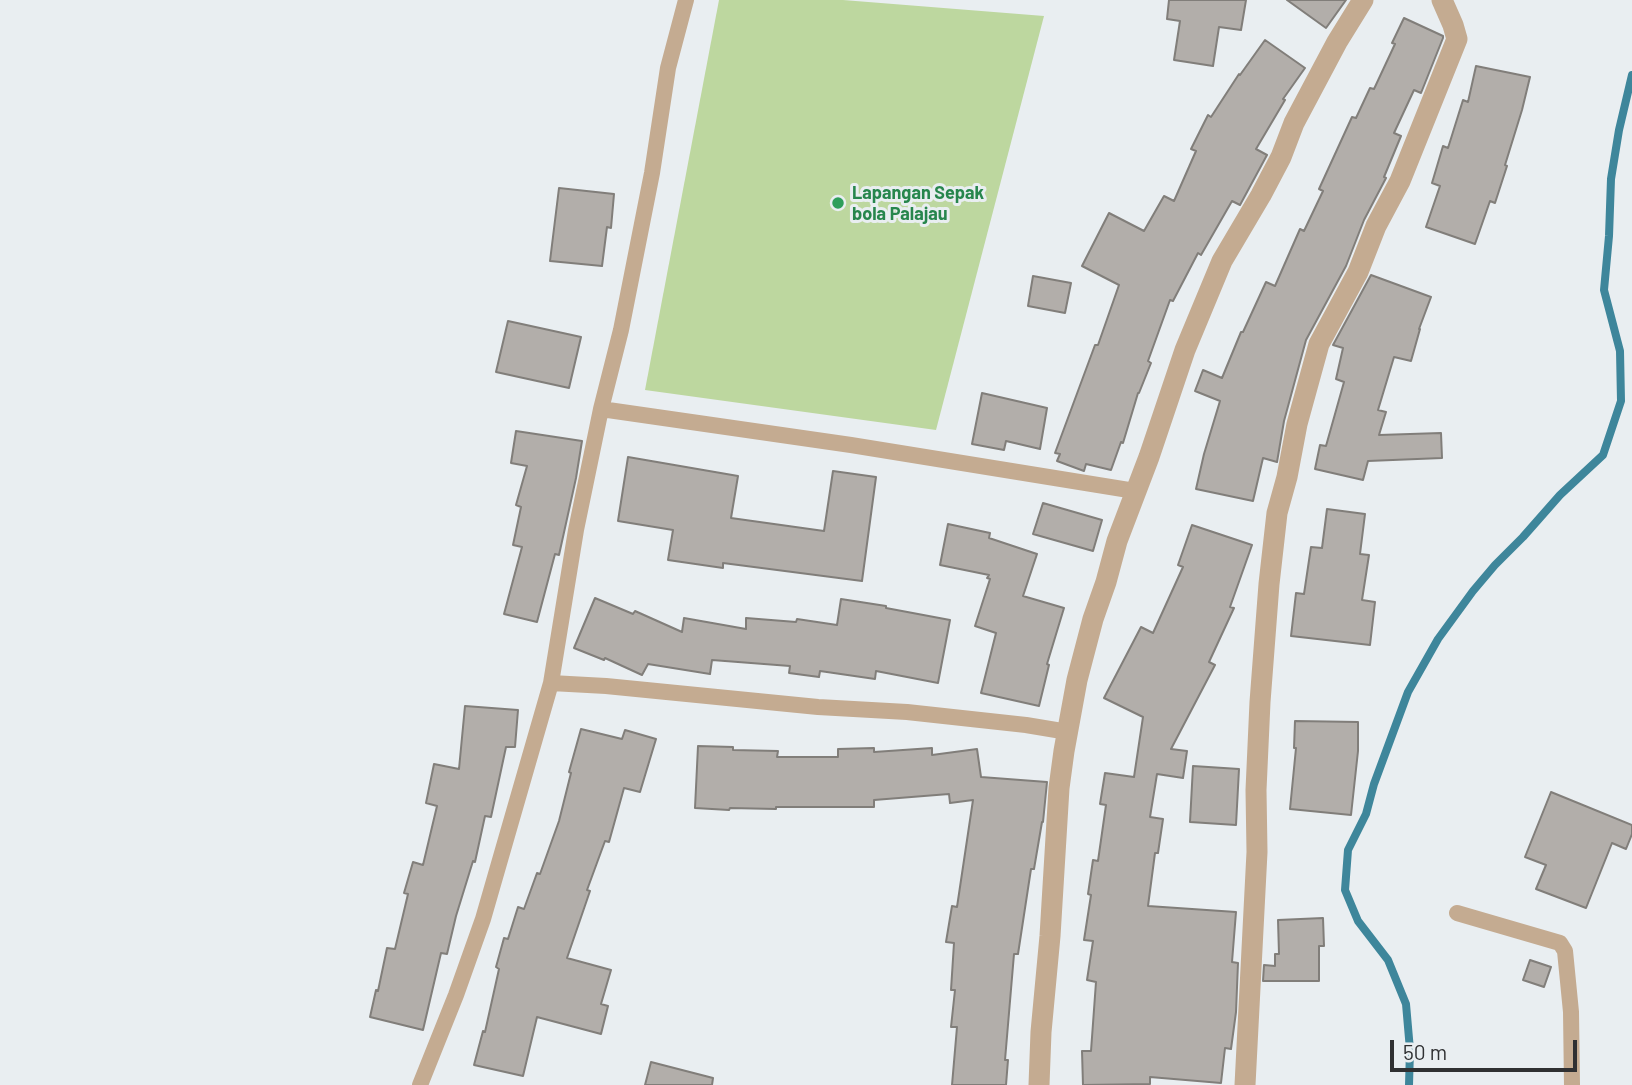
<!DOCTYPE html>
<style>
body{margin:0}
#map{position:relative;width:1632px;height:1085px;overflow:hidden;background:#e9eef1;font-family:Barlow,sans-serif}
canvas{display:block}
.scale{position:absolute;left:1390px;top:1040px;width:187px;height:32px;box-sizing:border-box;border:4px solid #2f3032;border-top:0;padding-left:9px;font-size:21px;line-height:24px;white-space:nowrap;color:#2f3032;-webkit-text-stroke:5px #e9eef1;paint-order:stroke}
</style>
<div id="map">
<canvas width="1632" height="1085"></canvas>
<div class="scale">50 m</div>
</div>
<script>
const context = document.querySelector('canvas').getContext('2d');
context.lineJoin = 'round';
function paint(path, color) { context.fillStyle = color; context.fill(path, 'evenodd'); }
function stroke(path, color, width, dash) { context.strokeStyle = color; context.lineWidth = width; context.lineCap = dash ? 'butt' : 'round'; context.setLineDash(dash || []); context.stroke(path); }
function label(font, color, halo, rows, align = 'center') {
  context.font = font + ' Barlow,sans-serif'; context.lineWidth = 6; context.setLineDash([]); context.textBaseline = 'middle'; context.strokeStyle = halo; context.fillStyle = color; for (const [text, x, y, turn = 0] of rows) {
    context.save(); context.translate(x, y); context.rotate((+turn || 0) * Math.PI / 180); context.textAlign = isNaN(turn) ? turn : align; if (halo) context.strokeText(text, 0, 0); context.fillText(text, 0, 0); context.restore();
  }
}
paint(new Path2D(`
 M719,0h124l201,16 -108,414 -291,-40z`), '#bdd79f');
stroke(new Path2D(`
 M1409,1085l1,-35 -4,-46 -18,-44 -30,-39 -13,-31 3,-40 18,-36 8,-30 34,-92 30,-53 35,-48 22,-26 28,-28 37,-42 43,-40 18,-54 -1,-50 -16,-61 5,-54 2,-57 8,-49 13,-55`), '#3e869b', 8);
const building = new Path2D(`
 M1169,0h77l-5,30 -22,-3 -6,39 -39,-6 6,-39 -13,-2z
 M1287,0h59l-20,28z
 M1404,18l39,18v2l-22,55 -7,-3 -20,43 7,3 -17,41 2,1 -22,42 -18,46 -40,74 -22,81 -7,41 -14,-4 -10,43 -57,-12 8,-35 16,-53 -25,-10 8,-21 19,8 19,-46h2l23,-50 9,4 25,-57 4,2 19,-40 -4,-2 33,-72 4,1 14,-30 4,1 21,-45 -3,-1z
 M1265,40l40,28 -22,31 2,1 -29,49 11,6 -27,50 -8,-4 -31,54 -3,-2 -25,48 -3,-1 -22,61 3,2 -12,30h-1l-15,50 -2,-1 -10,28 -25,-6 -2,7 -27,-10 3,-7 -5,-1 40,-108h3l21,-60 -37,-19 27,-53 35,18 20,-35 10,5 22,-50 -5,-2 17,-34 3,2 28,-43 1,1z
 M1476,66l54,11 -8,33 -17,55 2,1 -12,37 -5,-2 -15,43 -49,-17 14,-41 -8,-3 11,-37 5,2 15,-48 5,2z
 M559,188l55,6 -3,34 -4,-1 -5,39 -52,-5z
 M1371,275l60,22 -12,32h1l-9,32 -17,-4 -16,53 8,2 -7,23 62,-2 1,25 -74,3 -5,19 -48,-11 5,-24 6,1 18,-64 -8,-3 7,-31 -10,-3z
 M1033,276l38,7 -6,30 -37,-7z
 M508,321l73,16 -12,51 -73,-16z
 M982,393l65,15 -7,41 -34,-8 -2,9 -32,-6z
 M516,431l66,10 -6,37 -17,77 -4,-1 -18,68 -33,-8 18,-67 -9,-2 8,-38 -5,-2 11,-39 -16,-3z
 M628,457l110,19 -7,42 93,13 9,-60 43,6 -14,104 -139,-18v5l-55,-8 5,-30 -55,-9z
 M1043,503l59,17 -9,31 -60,-17z
 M1327,509l38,5 -5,40 9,1 -7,45 13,2 -5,43 -79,-9 5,-43 8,1 7,-47 11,1z
 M948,524l42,9 -1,5 48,16 -14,42 41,12 -17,56 2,1 -10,41 -58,-13 15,-60 -21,-7 15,-47 -3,-1 2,-3 -49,-10z
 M1192,525l60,20 -22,62 4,1 -25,54 6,3 -44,84 16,2 -4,27 -26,-4 -7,43 13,2 -5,34h-3l-7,53 88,6 -4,50 6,1 -2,49 -5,37 -6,-1 -4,35 -71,-6v7l-67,1 -1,-34h9l5,-69 -9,-2 6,-39 -9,-1 7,-45 -3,-1 5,-34 5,1 8,-56 -6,-1 5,-31 29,4 9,-60 -39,-19 37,-71 12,6 30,-66 -5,-2z
 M595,598l38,16 2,-3 47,21 2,-14 62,11v-11l50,4 1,-3 40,6 4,-26 45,7v2l64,12 -12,63 -62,-12 -1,8 -55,-8 -1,6 -30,-4 1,-7 -78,-6 -2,14 -62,-10 -6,11 -37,-17 -1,2 -30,-12z
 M465,706l53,4 -3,37h-9l-15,70 -6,-1 -10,46 -2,-1 -17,55 -9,38 -6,-1 -18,77 -53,-13 6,-27 2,1 9,-43 8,1 13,-55 -4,-1 9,-31 10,3 14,-59 -11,-3 8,-39 25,5z
 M1295,721l63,1v29l-7,64 -61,-6 6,-61h-2z
 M581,729l41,10 3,-9 31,9 -16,53 -16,-4 -15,54 -4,-1 -18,49 3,1 -23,67 44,12 -10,34 7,2 -7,28 -64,-17 -14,59 -49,-11 9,-34 2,1 14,-63 -3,-2 8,-29 4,1 10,-32 6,2 13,-36 3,1 19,-53 12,-48 -2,-1z
 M698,746l35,1v3l45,1 -1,6h61v-8l36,-1v4l58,-4v7l45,-6 4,28 66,5 -4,40h-1l-8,47h-3l-13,85h-4l-9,106h3l-2,25h-54l5,-58h-6l4,-37h-4l3,-47 -8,-1 6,-36 5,1 16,-107 -23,3 -1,-9 -75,6v7h-98v2l-46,-1 -1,2 -34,-2z
 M1193,766l46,3 -3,56 -46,-3z
 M1551,792l81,33v9l-6,15 -14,-6 -26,65 -50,-19 10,-24 -21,-8z
 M1323,918l1,28h-5v35h-56l1,-16 11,1v-12h4l-1,-34z
 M1530,960l21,7 -7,20 -21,-7z
 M651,1062l62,16 -1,7h-67z`);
paint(building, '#b2aeaa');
stroke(building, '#817e7a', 2);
stroke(new Path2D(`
 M601,409l20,-79 31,-157 16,-105 18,-68
 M551,683l55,3 212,21 89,5 119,13 42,7
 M1457,913l103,30 5,8 6,61 1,73
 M420,1085l36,-90 27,-76 68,-236 25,-153 25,-121 250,36 284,46`), '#c4ab91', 16);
stroke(new Path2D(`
 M1039,1085l2,-53 9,-96 9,-148 5,-37 13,-71 16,-61 13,-37 11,-41 32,-84 36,-107 37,-89 39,-66 20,-38 13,-34 43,-81 26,-42
 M1245,1085l12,-233 -1,-62 4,-88 9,-118 8,-71 10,-36 10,-53 22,-80 39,-72 18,-46 24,-45 57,-142 -4,-14 -11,-25`), '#c4ab91', 21);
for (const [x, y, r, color] of [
 [838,203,7,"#2e9e5b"]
]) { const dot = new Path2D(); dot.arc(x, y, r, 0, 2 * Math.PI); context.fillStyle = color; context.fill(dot); stroke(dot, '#e9eef1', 2.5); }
label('bold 18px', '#27864d', '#e9eef1', [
 ["Lapangan Sepak",852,193],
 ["bola Palajau",852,214]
], 'left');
</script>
